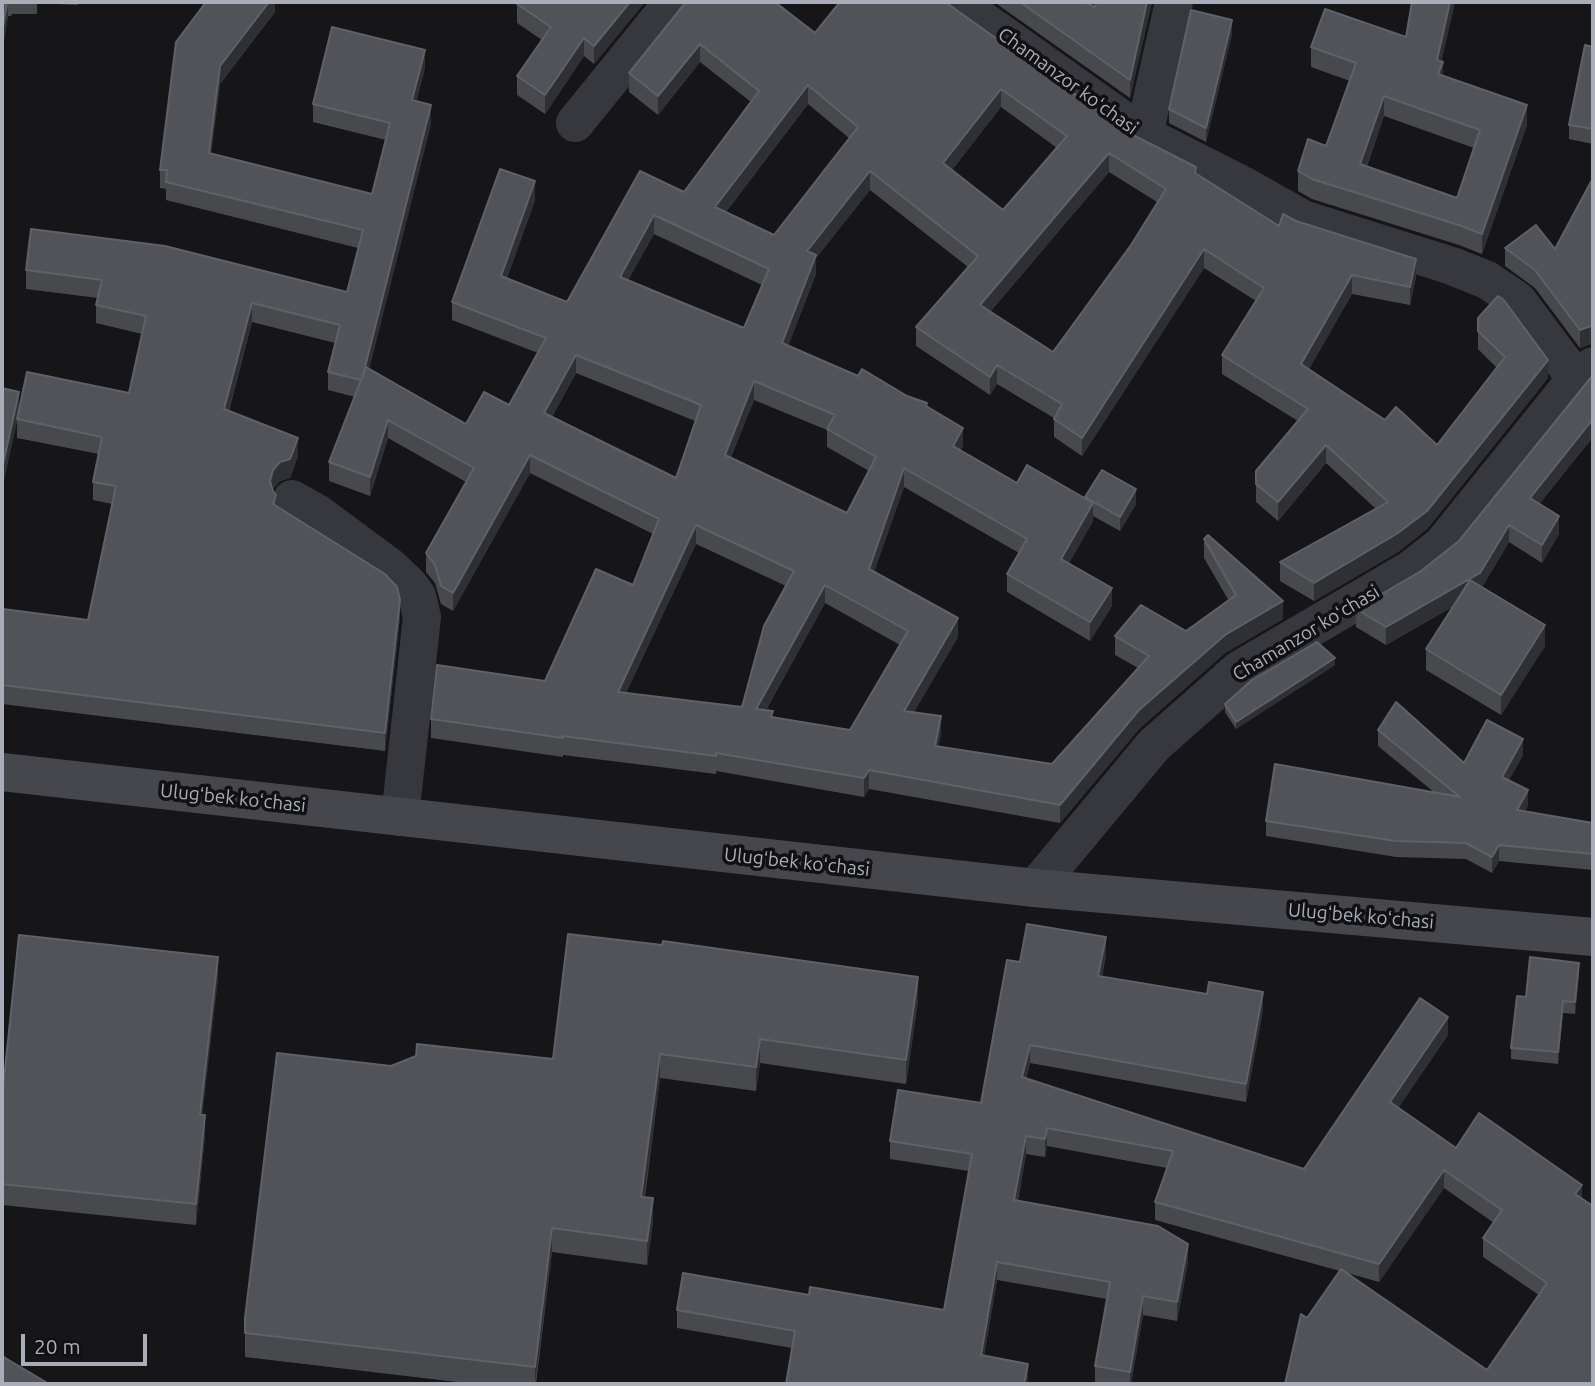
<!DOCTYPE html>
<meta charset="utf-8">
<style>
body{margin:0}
#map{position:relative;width:1595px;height:1386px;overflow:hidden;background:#161618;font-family:Ubuntu,sans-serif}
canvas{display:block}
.frame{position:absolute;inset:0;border:4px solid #a8adb8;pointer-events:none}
.scale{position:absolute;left:21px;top:1334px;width:126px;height:32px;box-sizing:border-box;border:4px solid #a8adb8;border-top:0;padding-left:9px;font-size:21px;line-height:24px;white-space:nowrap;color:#a8adb8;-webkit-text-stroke:5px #111113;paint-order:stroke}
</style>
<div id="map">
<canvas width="1595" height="1386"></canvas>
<div class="frame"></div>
<div class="scale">20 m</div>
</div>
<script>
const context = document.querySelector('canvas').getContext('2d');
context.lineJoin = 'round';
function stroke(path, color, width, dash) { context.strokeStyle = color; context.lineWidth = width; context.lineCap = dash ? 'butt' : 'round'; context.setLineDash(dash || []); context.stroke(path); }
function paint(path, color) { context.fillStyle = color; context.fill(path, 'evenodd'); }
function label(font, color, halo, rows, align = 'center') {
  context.font = font + ' Ubuntu,sans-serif'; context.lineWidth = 7; context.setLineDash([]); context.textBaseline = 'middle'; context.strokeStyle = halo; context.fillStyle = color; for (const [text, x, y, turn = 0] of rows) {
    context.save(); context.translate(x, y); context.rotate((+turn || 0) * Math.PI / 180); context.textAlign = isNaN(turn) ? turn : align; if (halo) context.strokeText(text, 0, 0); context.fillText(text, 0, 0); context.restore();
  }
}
stroke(new Path2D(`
 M957,2l187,133 104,53 55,31 149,47 35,14 31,21 58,78
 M575,123l98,-121
 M1144,135l30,-133
 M292,499l25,14 73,54 18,17 9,12 5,21 -22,200
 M1035,888l119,-143 85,-75 171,-100 32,-25 134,-166 17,-13`), '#37383d', 38);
stroke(new Path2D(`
 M2,772l1033,116 558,49`), '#45474d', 38);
paint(new Path2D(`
 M2,2h76v3l-41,-2v11h-25l-1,2h-3l-6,36z
 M275,2v10l-55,72 -9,70 161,40 14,-54 -73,-18v-18l112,-36 -9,34 15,22 -62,245 97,55 43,-19 29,-52 -86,-33v-18l83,-102 -28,78 60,24 73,-131 44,21 67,-90 -51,-40 -42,53 -29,-23v-19l57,-71 129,31 25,-31 291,132 148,92 17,-5 120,56 -6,28 -58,-11 -43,75 76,51 52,25 60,-77 -19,-19v-31l70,60 -121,151 -29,23 -84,49 -34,-20v-19l96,-53 -50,-46 -48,58 -22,-19v-31l42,-50 -76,-47v-19l34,-54 -52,-33 -122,188 -28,-19v-19l-57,-34 -7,11 -74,-49v-19l52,-60 -98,-77 -54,68v16l-28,72 139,61 36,39 -3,4 57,33 68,15v-1l51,7 -16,27 -27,-15v5l-24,42 43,43 -22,35 -83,-49v-18l12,-21 -115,-66 -30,85 84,65 -44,75 27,22 -3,12 114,18 86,-96 -23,-13v-19l71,-5 43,-30 -25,-43v-19l79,80 -58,34 -86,76 -79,94 -191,-34 -5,8 -148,-26v3l-153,-19v2l-132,-19v-19l114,-38 88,-96 20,-51 -123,-61 -77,138 -12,-7 -6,-21 -9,-11v-19l40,-71 -78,-44 -18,58 -41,-15v-19l26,-65 -27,-7v-18l7,-29 -83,-21 -23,89 69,45 -8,22 -10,3 -7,8 3,17 124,112 -15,133 -383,-47v-81l86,-3 24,-116 -19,-4v-18l6,-28 -82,-16v-17l-14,63 -1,-1v-95l17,22 110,-17 13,-59 -46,-11v-18l2,-7 -72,-9v-19l321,22 11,-44 -192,-48v-11l-6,-1v-18zM808,104l41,34 -75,97 -48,-23zM1001,107l56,41 -54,62 -51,-40zM1109,172l48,30 -26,43 -78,107 -63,-40zM654,234l108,51 -18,43 -116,-48zM576,373l119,48 -19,57 -124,-61zM754,400l73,30v17l42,24 -22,42 -116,-56zM696,544l90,42 -44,121 -116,-14zM825,603l75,42 -50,85 -77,-13 -7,-7z
 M519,2h126l-51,62 -10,-8 -39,58 -28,-19v-19l25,-36 -25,-17v-19z
 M994,2h91l10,5 57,-5 -22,96z
 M1412,2h43l-14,60 2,14 84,49 -45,129 -23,-9 -147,-46 -14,-8v-20l28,-25 24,-65 -39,-14v-20l95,-10zM1384,116l90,32 -17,50 -90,-32z
 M1232,34l-26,108 -37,-19v-14z
 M1593,47v97l-24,-5v-14z
 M1593,178v167l-2,-1 -11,4 -45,-60 -30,-22v-18l50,1z
 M1593,375v62l-54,67 20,30 -17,29 -33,-21 -27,45 63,59 -44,69 -75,-45v-21l28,-43 -68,39 -30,-18v-18l65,-38 38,-30z
 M1335,665l-99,64 -11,-17v-8z
 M1378,730l86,33 59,-8 -14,25 19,26 -3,5 68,12v47l-94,-9 -7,12 -26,-14 -70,-2 -130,-21v-15l169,-28 -57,-47z
 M662,945l256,56 -12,83 -146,-21 -4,28 -96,-13 -15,119 8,25 -6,43 -95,-13 -16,132h-62l-229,-27v-39l146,-252 162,-7z
 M1106,955l-4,22 161,33 -17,92 -216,-39 -4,16 278,90 144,-134 -50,73 58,40 126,50 11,186h-308l22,-66 33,-47 -185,-51v-18l12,-34 -120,-22 -2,11 -19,-3 -8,47 170,61 -11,59 -34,-6 -12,69h-36v-18l12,-67 -110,-19 -13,76 44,26 -236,-34 -115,-20v-18l132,-15 135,15 25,-139 -79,-12v-18l91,-38 39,-141zM1444,1188l50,35 -11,15v19l56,38 -52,75 -140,-97 32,9z
 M1579,974l-4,40 -12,-1 -5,51 -47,-5v-11l15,-51z
 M218,978l-16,137 3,21 -9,89 -194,-20v-107z`), '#47494d');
paint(new Path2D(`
 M7,2l1,14 -6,36v-19z
 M269,2h6v10l-55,72 -11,88v-19l11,-87z
 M630,2h15l-51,62v-18z
 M1147,2h5l-22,96v-18z
 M1450,2h5l-16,70 4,-10v21l-5,-7 -1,-16z
 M1232,20v14l-26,108v-14z
 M584,38v18l-39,58v-19z
 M700,44v18l-42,53v-19z
 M425,50v18l-13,51v-19z
 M808,85v19l-93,122v-19z
 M1001,89v18l-58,75v-19z
 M1384,96v20l-24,68v-20z
 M431,105v19l-69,274v-19z
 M1527,105v20l-45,129v-20z
 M1109,153v19l-129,152v-19z
 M870,171v19l-54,68v16l-34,88v-19l25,-92z
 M535,181v19l-34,94v-18z
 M654,215v19l-34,61v-18z
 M1204,249v19l-122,188v-18z
 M1416,259v18l-6,28v-18z
 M1352,275v19l-51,89v-19z
 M252,303v19l-28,106v-19z
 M1591,326v18l-11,4v-18z
 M576,355v18l-32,58v-18z
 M1548,360v18l-121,151 -29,23 -84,49v-18z
 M997,365v19l-7,11v-18z
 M754,381v19l-29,73v-18z
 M19,392v20l-16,72v-20z
 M1593,419v18l-63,79v-18z
 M388,420v18l-18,58v-19z
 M963,428v18l-10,18v-18z
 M298,438v18l-8,22 -10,3 -7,8 -3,-8 3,-11z
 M1326,445v18l-48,58v-19z
 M530,455v18l-77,138v-18z
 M904,468v19l-35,100v-18z
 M1136,489v15l-16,27v-14z
 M1093,503v18l-32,56v-18z
 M1559,516v18l-17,29v-18z
 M696,525v19l-78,166v-18z
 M1509,525v17l-29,49 -94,54v-18z
 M825,585v18l-69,124v-18z
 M1112,588v18l-22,35v-19z
 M400,600v18l-15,133v-18z
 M1283,601v18l-58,34 -86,76 -79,94v-18l79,-95 86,-75z
 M958,618v19l-54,92v-18z
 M1545,625v21l-44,69v-20z
 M1335,658v7l-99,64v-7z
 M941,716v18l-6,30v-18z
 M1523,739v16l-21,38v-16z
 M869,770v19l-5,8v-19z
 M1528,790v16l-11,20v-16z
 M1499,845v16l-7,12v-16z
 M1106,937v18l-8,39v-18z
 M218,957v21l-18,158v-21z
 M1579,963v11l-4,40v-12z
 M918,977v24l-12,83v-24z
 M1263,992v18l-17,92v-18z
 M1563,1001v12l-5,51v-12z
 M1448,1017v18l-58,85v-18z
 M760,1039v24l-4,28v-24z
 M1030,1045v18l-8,32v-18z
 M660,1054v24l-19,143v-24z
 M205,1115v21l-9,89v-21z
 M1047,1128v18l-2,11v-18z
 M1026,1136v18l-12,64v-18z
 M1444,1170v18l-65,94v-18z
 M1582,1185v18l-7,-9z
 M653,1198v24l-6,43v-24z
 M552,1228v24l-17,132v-17z
 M1188,1244v18l-11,59v-19z
 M997,1262v18l-16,93v-18z
 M1143,1296v19l-12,69h-1v-12z
 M1028,1364v20h-4z`), '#2f3033');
const building = new Path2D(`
 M2,2h5l-5,31z
 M206,2h63l-49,64 -11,87 163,41 18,-71 -77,-19 19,-77 93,23 -13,50 19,5 -69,274 4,-12 100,57 18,-32 25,13 37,-67 -94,-36 48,-133 35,12 -34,95 66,26 73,-131 44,21 75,-101 -59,-47 -42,52 -29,-23 57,-71h89l40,31 25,-31h105l186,132 65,33 -1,6 84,53 4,-12 13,7 120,38 -6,28 -58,-12 -51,89 84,56 11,-13 41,38 68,-88 -27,-26v-13l20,-22 5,3 45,61 -121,151 -29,22 -84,50 -34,-21 108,-60 -62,-57 -48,57 -22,-18v-13l52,-62 -86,-54 42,-67 -60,-39 -122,189 -28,-19 8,-15 -65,-39 -7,12 -74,-50 62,-71 -108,-85 -63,80 9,4 -34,88 76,33 4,-7 45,27 20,7 -1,3 37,22 -10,18 64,37 10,-18 66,38 -32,56 51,29 -22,34 -83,-48 20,-35 -123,-71 -35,101 89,49 -54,93 37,5 -6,30 117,18 97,-108 -34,-20 26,-31 45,26 50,-36 -32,-56 4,-4 75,66 -58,34 -86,75 -79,95 -191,-35 -5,8 -148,-25v3l-153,-20v2l-132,-19 6,-54 108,16 51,-112 37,16 26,-66 -129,-64 -77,138 -12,-7 -6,-21 -9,-12 48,-85 -86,-48 -18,57 -41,-15 32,-82 -33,-8 12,-47 -88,-22 -28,106 74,29 -8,21 -10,3 -7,8 -3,11 3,10 3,4 -3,9 112,70 12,13 3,13 -15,133 -383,-48v-62l1,-14 85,11 28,-134 -23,-4 9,-45 -85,-18 10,-47 102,21 17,-77 -50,-11 6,-25 -76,-10 5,-41 134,17 182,46 16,-62 -197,-48 1,-12h-7l16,-128zM808,85l50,42 -84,108 -59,-28zM1001,89l66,47 -64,74 -60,-47zM1109,153l57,36 -35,56 -78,107 -73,-47zM654,215l115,54 -25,59 -124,-51zM576,355l125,50 -25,73 -132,-65zM754,381l81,34 -8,14 49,28 -29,56 -122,-58zM696,525l98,46 -30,55 -22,81 -124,-15zM825,585l83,46 -58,99 -79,-13 2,-6 -17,-2z
 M518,2h112l-36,44 -10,-8 -39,57 -28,-19 34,-49 -34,-23z
 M1020,2h65l10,5 1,-5h51l-17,78z
 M1412,2h38l-13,58 6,2 -5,12 89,31 -45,129 -23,-9 -147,-46 -14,-8 10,-32 18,7 30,-83 -45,-16 14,-38 81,28zM1384,96l96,34 -23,68 -97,-34z
 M1191,10l41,10 -26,108 -37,-19z
 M1585,45l8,2v82l-24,-4z
 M1593,178v149l-2,-1 -11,4 -45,-60 -30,-22 31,-23 19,24z
 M1593,375v44l-63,79 29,18 -17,29 -33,-20 -29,48 -94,54 -30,-18 65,-38 38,-30z
 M2,388l17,4 -16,72h-1z
 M1102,470l34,19 -16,28 -35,-20z
 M1470,580l75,45 -44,70 -75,-46z
 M1317,642l18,16 -99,64 -11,-18 27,-24z
 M1396,702l68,61 23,-43 36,19 -21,38 26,13 -11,20 76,13v31l-94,-9 -7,12 -26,-14 -70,-2 -130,-20 9,-57 185,33 -82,-67z
 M1027,924l79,13 -8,39 109,18 2,-12 54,10 -17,92 -216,-39 -8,32 282,92 116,-171 28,19 -58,85 66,46 23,-35 103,72 -7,9 18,12v178h-308l16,-70 6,4 34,-49 146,101 60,-87 -64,-45 19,-28 -58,-40 -65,94 -224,-62 18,-51 -126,-23 -2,11 -19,-3 -12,64 144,26 30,18 -11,58 -34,-6 -13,76 -35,-6 15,-84 -113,-20 -16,93 47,9 -4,20h-238l9,-53 -118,-21 6,-37 126,22 1,-8 134,23 28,-156 -82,-13 8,-51 83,13 26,-143 13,2z
 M568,934l94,11 1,-4 255,36 -12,83 -146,-21 -4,28 -96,-13 -19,143 12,1 -6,43 -95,-13 -17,139 -290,-34v-15l32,-265 114,13 25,-10 1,-12 136,15z
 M19,935l199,22 -18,158h5l-9,89 -194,-20v-86z
 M1530,957l49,6 -4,39 -12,-1 -5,51 -47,-4 6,-52 9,1z
 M2,1356l47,28h-47z`);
paint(building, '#525359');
stroke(building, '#5f6168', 2);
label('19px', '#a8adb8', '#111113', [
 ["Chamanzor koʻchasi",1068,81,36],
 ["Chamanzor koʻchasi",1306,633,-31],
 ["Ulugʻbek koʻchasi",233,798,6],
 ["Ulugʻbek koʻchasi",797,862,6],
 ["Ulugʻbek koʻchasi",1361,916,5]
]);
</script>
